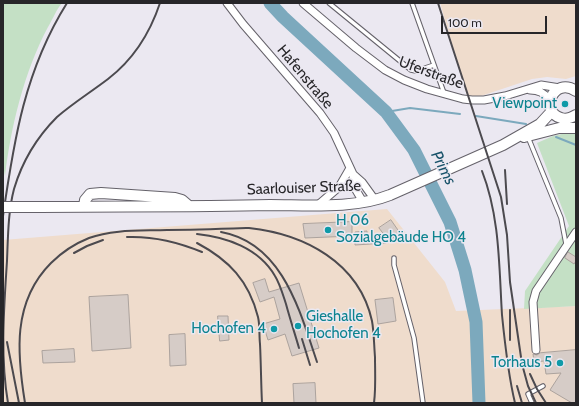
<!DOCTYPE html>
<meta charset="utf-8">
<style>
body{margin:0}
#map{position:relative;width:579px;height:406px;overflow:hidden;background:#ebe8f1;font-family:Cabin,sans-serif}
canvas{display:block}
.frame{position:absolute;inset:0;border:4px solid #272629;pointer-events:none}
.scale{position:absolute;left:441px;top:16px;width:106px;height:18px;box-sizing:border-box;border:2px solid #272629;border-top:0;padding-left:5px;font-size:12px;line-height:14px;white-space:nowrap;color:#272629;-webkit-text-stroke:3px #ebe8f1;paint-order:stroke}
</style>
<div id="map">
<canvas width="579" height="406"></canvas>
<div class="frame"></div>
<div class="scale">100 m</div>
</div>
<script>
const context = document.querySelector('canvas').getContext('2d');
context.lineJoin = 'round';
function paint(path, color) { context.fillStyle = color; context.fill(path, 'evenodd'); }
function stroke(path, color, width, dash) { context.strokeStyle = color; context.lineWidth = width; context.lineCap = dash ? 'butt' : 'round'; context.setLineDash(dash || []); context.stroke(path); }
function label(font, color, halo, rows, align = 'center') {
  context.font = font + ' Cabin,sans-serif'; context.lineWidth = 3; context.setLineDash([]); context.textBaseline = 'middle'; context.strokeStyle = halo; context.fillStyle = color; for (const [text, x, y, turn = 0] of rows) {
    context.save(); context.translate(x, y); context.rotate((+turn || 0) * Math.PI / 180); context.textAlign = isNaN(turn) ? turn : align; if (halo) context.strokeText(text, 0, 0); context.fillText(text, 0, 0); context.restore();
  }
}
paint(new Path2D(`
 M440,3h136v73l-10,3 -19,-2 -15,2 -51,17h-14z
 M387,209l58,73 11,29 120,-5v97h-573v-163z`), '#efdccc');
paint(new Path2D(`
 M3,3h59c-6,7 -9,16 -14,24 -24,45 -37,99 -43,149l-2,-11z
 M571,132l5,1v173l-52,3 1,-18 44,-65 -32,-83 16,-7z`), '#c4e0c5');
stroke(new Path2D(`
 M386,112l24,-4 50,6
 M476,116l50,8
 M556,137l20,8`), '#7ca9bd', 2);
stroke(new Path2D(`
 M270,3l13,14 103,95 28,38 36,72 15,48 11,52 3,81`), '#7ca9bd', 13);
const building = new Path2D(`
 M391,220l9,13 -14,10 -31,2v-13l12,-1v6l18,-1 -6,-8z
 M352,222v14l-47,2 -2,-14z
 M568,252l8,5v4l-2,3 -9,-6z
 M265,279l4,13 30,-9 20,65 -27,8 -7,-22 -17,6 -5,-16 17,-5 -6,-22 -14,5 -7,-19z
 M128,295l3,53 -39,3 -3,-54z
 M393,298l3,23 -18,3 -3,-24z
 M218,316h10l1,24 -9,1z
 M185,334l1,31 -16,1 -1,-31z
 M74,349l1,13 -32,1 -1,-12z
 M576,350v53h-4l-22,-13 11,-17 -15,1 -2,-13 -10,1 -1,-8 4,1 3,-2z
 M315,383l1,20h-22l-1,-19z`);
paint(building, '#d6ccc7');
stroke(building, '#aca39e', 1);
const service = new Path2D(`
 M329,3l82,67 5,1 18,-6
 M412,3l32,90
 M528,137l33,81 5,26
 M394,258v7l20,73 9,65
 M532,403l-4,-9 15,-8`);
const minor = new Path2D(`
 M227,3l16,21 77,89 14,20 19,41 9,8 13,18
 M303,3l53,45 29,22 19,10 23,9 36,10 9,1h12l21,-4 36,-11 19,3
 M530,90c9,0 14,3 20,10
 M353,174v11l10,17
 M318,205l21,-18 11,-19
 M536,350l-3,-48 3,-11 40,-59`);
const secondary = new Path2D(`
 M576,91c-23,-15 -37,21 -15,27 5,2 10,0 15,-3
 M524,137l35,-9h17
 M84,206l1,-6 5,-6 11,-1 74,5 7,2 7,6
 M31,207c80,-1 160,0 239,-2 38,0 85,4 120,-10l113,-50 37,-21 12,-13`);
stroke(service, '#65626a', 5.5);
stroke(minor, '#65626a', 9);
stroke(secondary, '#65626a', 12);
stroke(service, '#fff', 3.5);
stroke(minor, '#fff', 7);
stroke(secondary, '#fff', 10);
stroke(new Path2D(`
 M438,3l63,194 6,38 3,47 12,82 6,22 8,17
 M505,170l2,34
 M482,171c18,46 17,96 20,144 3,30 6,59 13,88
 M3,216c11,-77 22,-146 64,-213
 M221,232c62,11 79,80 96,130
 M197,234c29,3 62,14 78,42 5,8 8,19 11,28 4,15 9,30 13,44
 M127,237c26,-1 51,5 75,15
 M197,243c32,17 52,38 61,74 2,8 1,18 2,27 1,20 1,39 2,59
 M74,253l13,-7 16,-6
 M510,310v30
 M302,339l8,26
 M7,342l12,61
 M530,374l7,15 9,14
 M517,386l5,17
 M8,403c-8,-47 -4,-95 -1,-142 1,-24 1,-49 7,-72 8,-27 23,-52 43,-72 16,-14 34,-25 51,-38 26,-20 42,-46 52,-76
 M25,403c-8,-49 -13,-101 26,-140 10,-10 23,-19 38,-25 24,-9 53,-7 78,-8 27,0 54,-1 82,-2 55,6 110,34 123,93 2,11 2,24 3,36 0,15 1,31 -1,46`), '#4c4a4f', 2);
const secondaryBridge = new Path2D(`
 M3,207h28`);
stroke(secondaryBridge, '#65626a', 12, []);
stroke(secondaryBridge, '#fff', 10);
for (const [x, y, r, color] of [
 [565,104,4,"#0f9aa8"],
 [328,230,4,"#0f9aa8"],
 [298,326,4,"#0f9aa8"],
 [274,329,4,"#0f9aa8"],
 [560,363,4,"#0f9aa8"]
]) { const dot = new Path2D(); dot.arc(x, y, r, 0, 2 * Math.PI); context.fillStyle = color; context.fill(dot); stroke(dot, '#ebe8f1', 1.5); }
label('15px', '#272629', '#ebe8f1', [
 ["Uferstraße",431,73,20],
 ["Hafenstraße",305,77,50],
 ["Saarlouiser Straße",304,188,-2]
]);
label('15px', '#0d838f', '#ebe8f1', [
 ["Viewpoint",557,104],
 ["H 06",336,221,"left"],
 ["Sozialgebäude HO 4",336,238,"left"],
 ["Gieshalle",306,317,"left"],
 ["Hochofen 4",306,334,"left"],
 ["Hochofen 4",266,329],
 ["Torhaus 5",552,363]
], 'right');
label('italic 16px', '#19536a', '#ebe8f1', [
 ["Prims",443,168,63]
]);
</script>
